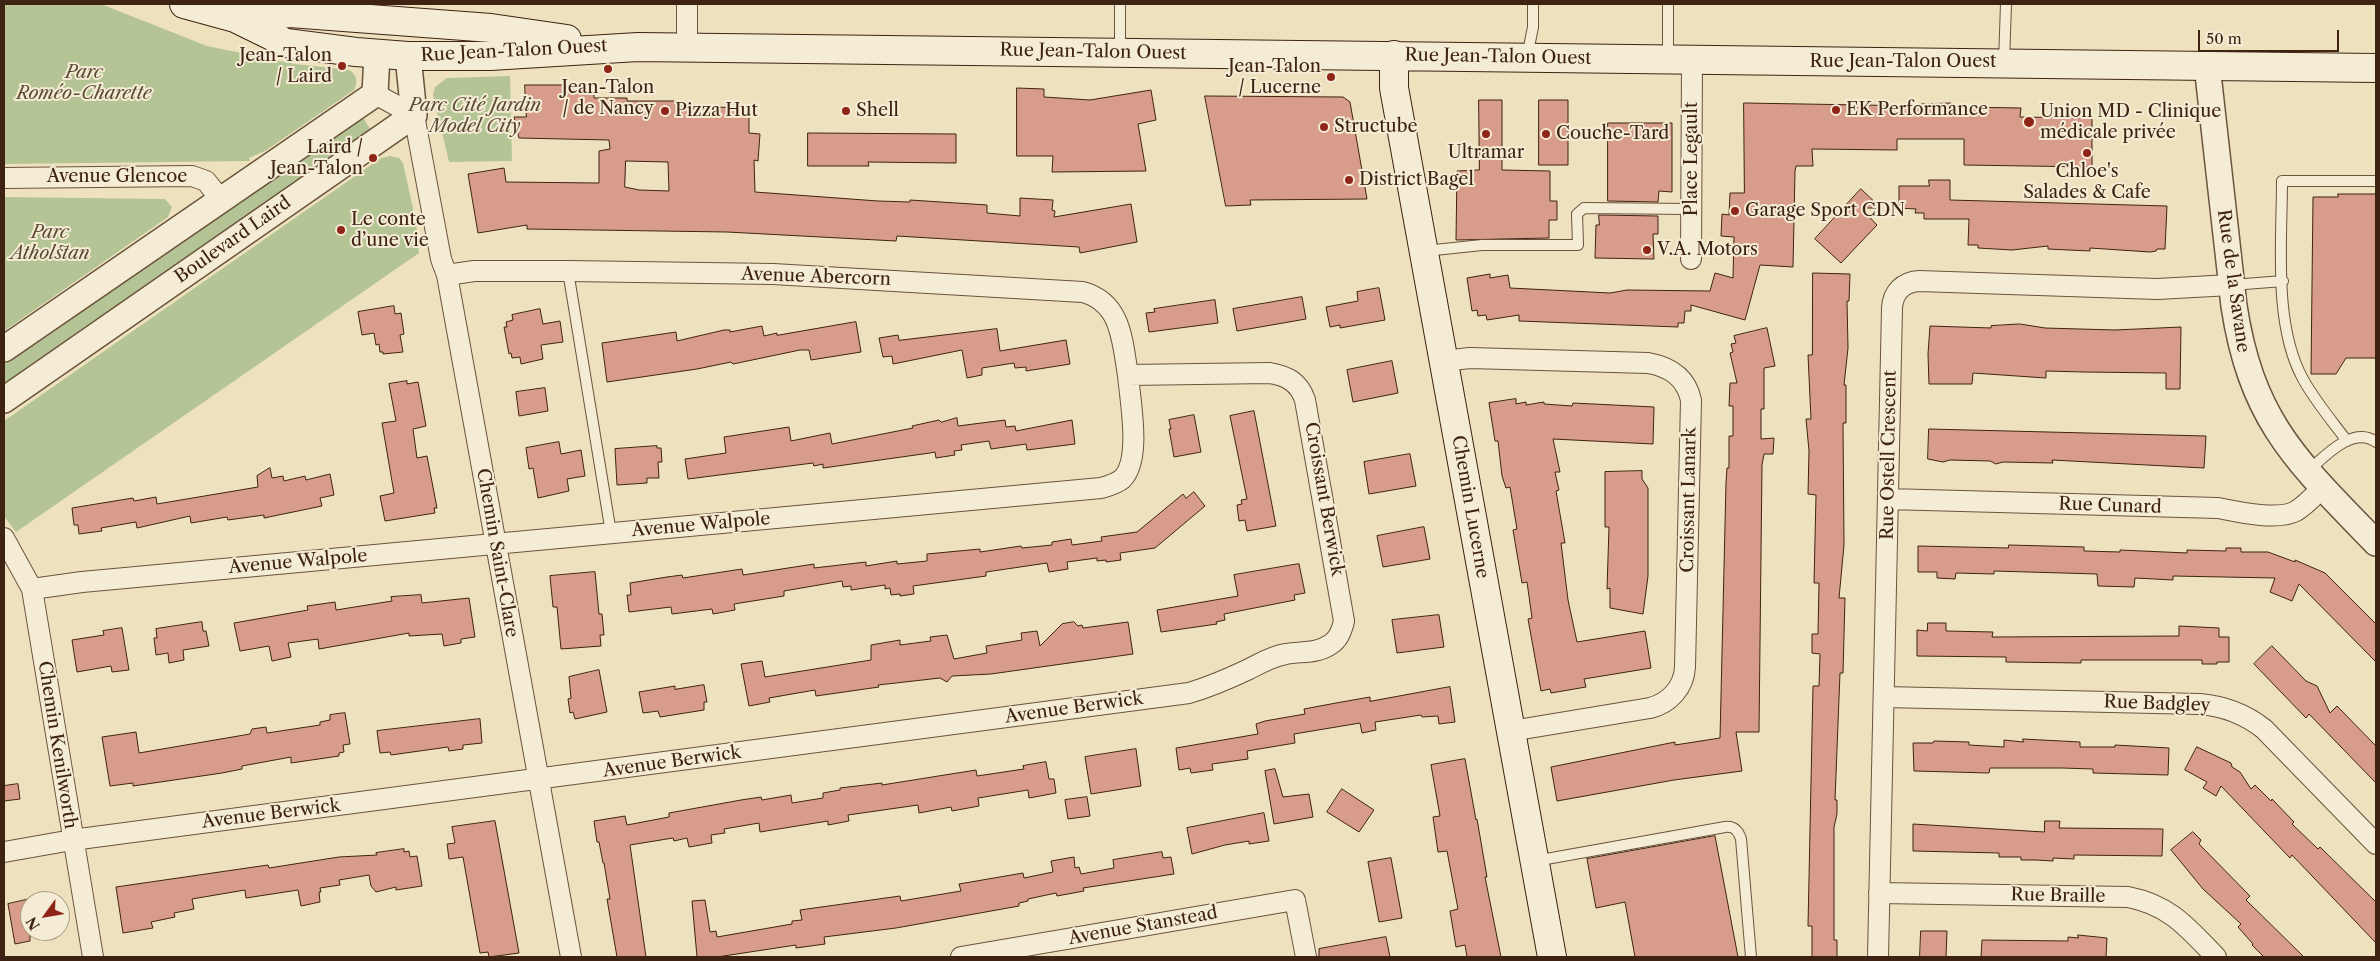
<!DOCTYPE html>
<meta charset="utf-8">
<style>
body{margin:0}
#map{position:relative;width:2380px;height:961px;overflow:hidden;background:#eee2be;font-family:"Libre Caslon Text",serif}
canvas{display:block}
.frame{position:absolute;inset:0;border:5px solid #3f2312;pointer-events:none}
.north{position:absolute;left:20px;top:891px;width:50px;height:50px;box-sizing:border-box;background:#f4ecd5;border:1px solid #ac9c87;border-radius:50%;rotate:238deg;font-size:14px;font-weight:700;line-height:20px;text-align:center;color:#3f2312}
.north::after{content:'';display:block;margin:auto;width:18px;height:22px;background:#8f2418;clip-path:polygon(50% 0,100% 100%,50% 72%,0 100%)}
.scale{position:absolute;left:2198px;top:30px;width:141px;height:22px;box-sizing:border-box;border:2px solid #3f2312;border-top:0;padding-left:6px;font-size:15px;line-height:18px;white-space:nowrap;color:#3f2312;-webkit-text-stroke:4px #f4ecd5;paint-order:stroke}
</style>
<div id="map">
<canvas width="2380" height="961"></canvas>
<div class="frame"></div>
<div class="north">N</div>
<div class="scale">50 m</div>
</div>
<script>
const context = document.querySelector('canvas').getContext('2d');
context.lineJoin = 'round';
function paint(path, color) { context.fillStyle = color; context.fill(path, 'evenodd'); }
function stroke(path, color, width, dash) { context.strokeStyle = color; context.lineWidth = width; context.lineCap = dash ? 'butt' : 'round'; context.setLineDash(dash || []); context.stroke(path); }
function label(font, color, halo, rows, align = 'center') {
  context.font = font + ' "Libre Caslon Text",serif'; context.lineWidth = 4; context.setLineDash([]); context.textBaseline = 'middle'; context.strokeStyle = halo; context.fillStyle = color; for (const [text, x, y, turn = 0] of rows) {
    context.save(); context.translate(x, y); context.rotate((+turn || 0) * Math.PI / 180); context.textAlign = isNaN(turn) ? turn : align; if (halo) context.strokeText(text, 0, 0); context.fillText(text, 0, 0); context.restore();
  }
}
paint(new Path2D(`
 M4,4h97l106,42 88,18 55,6c7,6 8,12 4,20l-89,61 -16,7 1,3 -246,3z
 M510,76l2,85 -63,1 -16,-67 2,-8 12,-9z
 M362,116l9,14 -367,256v-22z
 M390,156l9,2 4,5 13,59 3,31 -403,279 -12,-16v-95l377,-263z
 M4,197l161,2 7,8 -4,10 -164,114z`), '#b5c494');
const building = new Path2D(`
 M525,85h69v13h33v3h51l-1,5 72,2v25l11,1 -2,27 -4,-1 1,32 123,9 32,1v-2l77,5v8l33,3v-18l33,2 -1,10 3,1 -1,6 77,-13 6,38 -57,11 -1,-6 -182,-11 -1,5 -169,-9 -200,-3v-4l-49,8 -10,-59 36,-6 2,14 93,1v-32l11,-2 -1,-9 -90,-2 -5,-21h12zM626,161l42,1 1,29 -30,-1 -14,-3z
 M1017,88l27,1v8l46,3 61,-10 5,30 -18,4 8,47 -94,1 1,-16h-36z
 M1205,96l138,1 7,5 17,97 -117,1 1,5 -25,1z
 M1479,100h23v70l48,1v30h7v19h-8v18l-93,2 1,-69 22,-1z
 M1539,100h29v65h-29z
 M1744,103l177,3v-2l30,-1v4h8l62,1 -1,9 72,1v49l-128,-2v-26h-67v11l-85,-1 1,17h-17l-1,5 -2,96 -33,-2 -15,55 -54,-15v6h-6l-1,12h-6v4l-159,-6v-6l-32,5 -1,-5 -8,1 -1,-6 -5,1 -5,-33 23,-4v4l18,-3 2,13 100,5 17,-3 83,1 5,-18 18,5 1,-41 -13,-1 1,-22 7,1 1,-22h14z
 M1608,123h64v69l-13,-1 -1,11 -50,-1z
 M808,133l148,1v29l-88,-1 1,4h-61z
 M1929,180h21v20l217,6 -2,43h-8l-1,2 -6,1 -60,-4v3l-42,-2v-3l-36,4 -34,-2v-3h-10l1,-26h-45v-6h-9l1,-4 -17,-1v-22h30z
 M1861,189l20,19h-20l16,17 -36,38 -26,-24z
 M2338,194h38v164h-30l-10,16h-25l2,-177h25z
 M1599,215l59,1v18h-5l1,25 -59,-1 1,-33h3z
 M1813,273l37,1 -1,27h-2l1,47 -4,37h2v38h-3l1,122 -5,53h6l-2,75h-3l-5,127h2v14l-3,13v113h3v17h-25v-31h-4l5,-240h6l1,-32 -8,-1v-19h6l1,-51h-5l2,-88 -8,-1 1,-43 -3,-32h5l-3,-64h4z
 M1379,288l6,32 -45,8v-3l-10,2 -4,-20 32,-6 -1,-9z
 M1302,297l4,22 -69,12 -4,-22z
 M1215,300l3,23 -69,9 -3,-19 9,-1 -1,-3z
 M394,306l1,8 6,-1 3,21 -4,1 3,17 -20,2v-2h-3l-1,-8 -3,1 -2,-12 -12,2 -4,-23z
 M540,309l3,15 17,-3 3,21 -22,3 2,14 -22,5 -1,-7 -8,1 -1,-5 -2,1 -5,-27h3l-1,-5 7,-2 -1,-5z
 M856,322l5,30 -50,8 -2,-10h-9l-67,14 -2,-2 -34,7 -90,13 -5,-39 74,-11 1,9 47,-11h6v2l32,-6 2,10 13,-3v2z
 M2020,324l25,4 70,2 66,-3 -1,62h-14v-16l-82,-1 -38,-1v7l-73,-5 -1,11h-43l-1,-30 2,-28 61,2v-2z
 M1767,328l8,38 -11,2v41h-3v30l13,-1 -1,16h-9l-2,11 -3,267h-23l6,39 -68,9 -117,21 -6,-34 124,-25v3l45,-7 6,-255 1,-15h2v-32h4v-30h-4l1,-23h7l-7,-30 3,-1 -2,-8 5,-1 -2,-7z
 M997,329l3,22 66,-11 4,24 -44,7v-4l-11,1 -1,-5 -32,5v7l-15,3 -5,-28 -69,14 -1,-8 -9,1 -4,-19 19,-3 1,5z
 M1392,361l6,32 -45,9 -6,-32z
 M407,381v3l11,-2 8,44 -13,3 4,29 10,-2 10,52h-3l1,5 -50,8 -5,-25 14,-3 -12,-70 14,-2 -7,-37z
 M545,388l3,23 -29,5 -3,-24z
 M1516,399v5l10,-2v3l18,-3v2l28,2 1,-3 81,4 -1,37 -100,-5 7,33h-5l4,18 -3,1 9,52h-4l7,57 9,42 68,-11 6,37 -67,11 2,8 -35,6 -1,-4 -9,2 -13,-72 4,-1 -5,-36 -5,1 -9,-53 4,-1 -7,-42 -4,1 -4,-12 -4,-35h-3l-6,-38z
 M1254,411l22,115 -29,5 -2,-11 -6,1 -2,-16 5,-1 -1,-4 6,-1 -17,-83z
 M1194,415l7,37 -27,5 -5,-28h2l-2,-9z
 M957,418l1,8 47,-6 1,7 9,-1 1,5 56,-11 3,24 -48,6 -1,-6 -35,5 -2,-8 -28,4 1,5 -8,1 1,4 -19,3 -1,-6 -5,1 -107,15v-4l-9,2 -1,-3 -125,16 -3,-20 41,-6 -2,-16 65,-10 2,14 39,-8 2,11 81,-16 -1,-2 27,-6 2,2z
 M1929,429l277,7 -2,32 -152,-8 1,3 -50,-1 -7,2 -6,-3 -40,-1 -7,2 -15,-3z
 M559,442l2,12 20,-4 4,26 -18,3 2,12 -31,7 -5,-30 -4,1 -3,-21z
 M657,446v2h4l1,14h-4l1,16h-12v5l-30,2 -2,-36z
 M1410,454l6,32 -47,8 -5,-32z
 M270,468l2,10 11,-2 1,5 21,-5 1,4 24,-6 4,21 -14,3 2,8 -58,12v-3l-36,5 -1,-3 -36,6 -1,-7 -53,12 -1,-6 -35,6 1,3 -23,3 -1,-9h-4l-2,-17 61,-10 1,3 22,-4 1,7 101,-17 -1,-11z
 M1642,471v8l6,9v88l-5,38 -33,-6v-20l-3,1 2,-62h-4v-55z
 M1194,492l11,14 -50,42 -35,5 1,7 -15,2v-2l-9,1v-3l-30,4 1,7 -19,3 -2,-9 -61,9v4l-73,10 1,8 -14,2v-2l-9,1 -1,-7 -5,1v-4l-34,5v-4l-8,1 -1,-6 -58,10v5l-50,8 1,6 -22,4 -1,-5 -40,5 -1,-7 -42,5 -2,-17h4l-1,-12 37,-6 15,-2 1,3 59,-9 1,6 71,-11v4l52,-6v4l31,-5v3l30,-3v-7l53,-5v3l41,-6 1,2 30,-3v-3l19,-3 1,6 30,-4 -1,-4 36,-5 46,-38 3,4z
 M1424,527l6,32 -47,8 -6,-31z
 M2009,545l75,2v4l36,1v-2l67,3v-3l39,1v-3h15v4h27l27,10v-2l30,13 51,51v38l-77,-78 -7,17 -22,-9 5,-14 -102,-2v4l-38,-2 -1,9 -36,-1 -1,-12 -103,-3v3l-38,-1 -1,6 -18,-1v-6h-19v-26l90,2z
 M1299,564l6,29 -11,2 1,5 -71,14 1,6 -9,2 1,2 -56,8 -4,-22 81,-14 -4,-21z
 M595,572l4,42h3l2,21h-4l1,11 -40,3 -4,-42h-4l-3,-31z
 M421,595l1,8 47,-5 6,39 -14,2v4l-17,3 -2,-12 -33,2v-3l-90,16 -1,-10 -30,4 3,14 -19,4 -3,-15 -29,5 -6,-28 74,-13 -1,-4 28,-4 1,8 56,-9 -1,-4z
 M1439,615l5,32 -47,6 -5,-33z
 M202,622l1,9h3l3,15 -26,4 1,10 -15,3 -1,-10 -12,2 -2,-17h3l-1,-9z
 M1074,622l4,4 4,-1 1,3 45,-6 5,32 -142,20 -39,2 -5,6 -7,-4 -62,7 1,2 -63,9 -1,-6 -46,8 1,4 -21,4 -8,-42 21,-3 3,16 106,-17v-15l29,-5v5l31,-4 -1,-4 17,-2 7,24 33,-6 -1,-7 36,-6 -1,-7 16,-2 3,15 22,-22z
 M1928,623h18v8l47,1 -1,5 187,-1v-10l40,2v9h10v25h-12v2h-15v-4h-121v3l-75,-1v-5l-89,-1v-26l10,1z
 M122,628l7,42 -17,2 -1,-6 -34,6 -5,-32 32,-5 -1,-4z
 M2272,646l34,35 11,5 13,27 7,-7 39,40v37l-67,-69 -3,4 -52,-54z
 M599,670l8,42 -32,7 -2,-7 -3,1 -2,-14 3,-1 -2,-21z
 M704,685l3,17h-3v8l-44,7 -2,-6 -15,2 -4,-21 36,-6v3z
 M1450,687l5,35 -16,2 -1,-8 -16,1 -1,-2 -46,7 1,8 -14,3 -2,-10 -66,11 1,9 -48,8 1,8 -36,5 1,6 -22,3 -1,-5 -11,2 -3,-22 82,-14 -2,-10 9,-3 40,-7 -1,-5 32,-6 34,-6v4z
 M345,713l5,31 -7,1 1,7 -5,1v3l-48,7v-6l-49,9v3l-20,4 -89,13v-3l-23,3 -8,-49 34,-5 3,21 111,-19 2,-5 14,-2 1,6 53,-8v-3l10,-2v-5z
 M480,719l2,24 -19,2v4l-14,2 -1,-4 -57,8 -1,-3 -10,1 -3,-22z
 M2023,739l57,3v5h35v-2l54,3 -1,27 -75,-2v-4l-31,-1h-72l-1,5 -75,-2 -1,-28h20l1,-2 35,1v3l35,2v-7l19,2z
 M2197,747l34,16 1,4 8,5 11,17 4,-4 16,16 1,-2 22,23 -2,2 26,25 2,-2 56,55v41l-84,-88 -2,3 -69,-72 -5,10 -13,-8 4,-6 -22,-12z
 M1136,749l5,37 -50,8 -6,-37z
 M1465,759l11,61 1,-1 10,58h-2l16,80h-34l-2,-12 -9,2 -6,-36 8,-2 -11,-58 -9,1 -5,-35 7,-1 -9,-51z
 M1046,762l3,17h5l2,14 -27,5 -1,-8 -50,8 1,8 -27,5 -1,-4 -32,6 -1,-8 -70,10 1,6 -21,4v-4l-68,11 -1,-9 -35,6 1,4 -14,2 1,8 -23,4 -2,-9 -13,3 -1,-3 -43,7 16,112h-29l-10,-58h3l-6,-36h-1l-4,-21h-2l-3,-21 31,-5 2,9 42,-8v-4l72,-13 20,-3 1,3 29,-5 1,8 31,-5v-5l17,-3v-2l42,-5v2l94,-15 1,6 47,-7 -1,-3z
 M1275,769l8,28 26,-3 4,23 -39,7 -9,-53z
 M18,784l2,15 -16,2v-15z
 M1342,789l32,21 -15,22 -32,-20z
 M1087,797l3,19 -22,3 -3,-19z
 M1264,813l5,28 -20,3v-3l-24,4 -33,9 -5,-26z
 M495,821l24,132 -30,4 -1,-5 -8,1 -17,-96 -14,2 -2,-15 8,-1 -3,-16z
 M2045,821h15l-1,7 104,1 -1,27 -88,-1v4l-21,-1v3l-17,-1h-15v-3h-22v-4l-86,-2v-27l131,8z
 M2193,832l8,8 -2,4 51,52 -4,4 58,57h-40l-12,-12 1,-1 -15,-17 3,-3 -38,-35 -32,-39z
 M1715,836l23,121h-103l-10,-55 -29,6 -9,-49z
 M404,849v3l5,-1 1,6 7,-1 5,30 -26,4v-3l-20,5 -5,-6 -2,-11 -30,5 1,5 -20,3 1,4h-2l1,10 -19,4 -3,-16 -52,8 -1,-8 -53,9 2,10 -20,4 1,4 -24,5 2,6 -30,5 -7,-46 152,-22 1,3 70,-11 38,-2 -1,-2z
 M1162,852l1,6 8,-1 3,17 -91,14 1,3 -27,5 -1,-3 -28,6v2l-9,2v3l-123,22 -72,9 1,7 -29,4v-3l-79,12h-20l-5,-56 13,-1 5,32 6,-1 1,6 75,-13v-3l10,-1 -2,-10 100,-14 1,5 60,-10 -2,-7 64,-11 1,5 29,-6 -2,-11 23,-4 1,11 4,-1 2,7 33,-6 -1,-8z
 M1391,858l11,60 -23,4 -11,-60z
 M30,899v42l-15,3 -7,-40z
 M1921,931h26l-1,26h-26z
 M2078,935l29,3 -1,19h-125l1,-17 86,1v-4l10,1z
 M1386,937l4,20h-71v-8z`);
paint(building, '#d89c8b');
stroke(building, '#3f2312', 1);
const service = new Path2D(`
 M1668,4v54
 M1120,51v-47
 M1527,57l6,-30v-23
 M2004,62l2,-58
 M1425,251l57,-6h96l-1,-31 7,-6 107,1
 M568,271l43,262
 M2232,285l51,-4
 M2347,441c-15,-20 -32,-40 -44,-62 -30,-54 -21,-138 -21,-198h94
 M2308,471c16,-14 45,-46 68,-29
 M1535,861l190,-34c9,-1 13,3 16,12l10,118`);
const minor = new Path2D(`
 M687,4v43
 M375,94l39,21 27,144 6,16 124,682
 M4,178l188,-2 14,5 15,19
 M1691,259l1,-199
 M447,275l27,-4h94l205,3 310,18c39,11 39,49 45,83
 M1443,361l27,-3 178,5c22,4 38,14 43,37l-6,267c-1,20 -15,36 -35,41l-139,23
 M1888,499l330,9c20,4 60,13 78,3 10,-6 18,-15 26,-23
 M4,538l28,51 61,368
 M1884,697l316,7c24,2 45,10 64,25l112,115
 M4,852l68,-12 1117,-147c20,-6 39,-14 58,-23 12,-6 25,-14 39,-16 16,-3 31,0 45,-10 8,-5 11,-14 13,-23l-39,-221c-6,-18 -18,-24 -35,-27l-142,2c2,26 14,85 -6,104 -6,5 -14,7 -21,9l-1019,94 -50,7
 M1879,893l249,4c42,8 60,31 88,60
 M961,957l334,-57 11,57
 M1878,957l14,-649c1,-16 11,-26 27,-27l238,8 74,-4`);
const tertiary = new Path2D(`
 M2207,65l27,241c18,117 64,156 142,237
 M4,349l371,-255 2,-40
 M4,400l410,-285 -6,-59`);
const secondary = new Path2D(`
 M184,4l51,14 51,25 70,9 52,4h82l148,-9 1738,21
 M235,18l55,-5 201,15 76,11
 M1394,55v33l158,869`);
stroke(service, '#6b533d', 12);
stroke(minor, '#6b533d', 22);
stroke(tertiary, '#6b533d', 28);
stroke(secondary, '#3f2312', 30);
stroke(service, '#f4ecd5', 10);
stroke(minor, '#f4ecd5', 20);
stroke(tertiary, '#f4ecd5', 25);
stroke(secondary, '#f4ecd5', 28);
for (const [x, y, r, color] of [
 [342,66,5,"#8f2418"],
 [608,69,5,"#8f2418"],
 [1331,77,5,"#8f2418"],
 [1836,110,5,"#8f2418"],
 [665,111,5,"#8f2418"],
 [846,111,5,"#8f2418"],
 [2029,122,6,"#8f2418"],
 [1324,127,5,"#8f2418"],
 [1486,134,5,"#8f2418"],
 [1546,134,5,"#8f2418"],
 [2087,153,5,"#8f2418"],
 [373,158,5,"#8f2418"],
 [1349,180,5,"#8f2418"],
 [1735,211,5,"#8f2418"],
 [341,230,5,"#8f2418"],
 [1647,250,5,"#8f2418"]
]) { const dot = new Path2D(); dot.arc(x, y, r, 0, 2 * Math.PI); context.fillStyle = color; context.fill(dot); stroke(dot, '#f4ecd5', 2); }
label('18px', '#3f2312', '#f4ecd5', [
 ["Rue Jean-Talon Ouest",514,51,-3],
 ["Rue Jean-Talon Ouest",1093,52,1],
 ["Rue Jean-Talon Ouest",1498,57,1],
 ["Rue Jean-Talon Ouest",1903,62],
 ["Place Legault",1692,159,-90],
 ["Avenue Glencoe",117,177],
 ["Boulevard Laird",233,240,-35],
 ["Avenue Abercorn",816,277,2],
 ["Rue de la Savane",2233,281,82],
 ["Rue Ostell Crescent",1889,455,-89],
 ["Croissant Berwick",1324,499,80],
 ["Croissant Lanark",1689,500,-89],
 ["Rue Cunard",2110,506,2],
 ["Chemin Lucerne",1470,507,80],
 ["Avenue Walpole",701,525,-5],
 ["Chemin Saint-Clare",497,553,80],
 ["Avenue Walpole",298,562,-5],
 ["Rue Badgley",2157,704,2],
 ["Avenue Berwick",1074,708,-8],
 ["Chemin Kenilworth",57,745,81],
 ["Avenue Berwick",672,762,-8],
 ["Avenue Berwick",271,814,-7],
 ["Rue Braille",2058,896,1],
 ["Avenue Stanstead",1143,926,-10]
]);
label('18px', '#3f2312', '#f4ecd5', [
 ["Jean-Talon",332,56,"right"],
 ["/ Laird",332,77,"right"],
 ["Jean-Talon",1321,67,"right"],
 ["/ Lucerne",1321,88,"right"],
 ["Jean-Talon",608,88,"center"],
 ["/ de Nancy",608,109,"center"],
 ["EK Performance",1846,110],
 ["Pizza Hut",675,111],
 ["Shell",856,111],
 ["Union MD - Clinique",2040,112],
 ["médicale privée",2040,133],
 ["Structube",1334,127],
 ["Couche-Tard",1556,134],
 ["Laird /",363,148,"right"],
 ["Jean-Talon",363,169,"right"],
 ["Ultramar",1486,153,"center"],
 ["Chloe's",2087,172,"center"],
 ["Salades & Cafe",2087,193,"center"],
 ["District Bagel",1359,180],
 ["Garage Sport CDN",1745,211],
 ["Le conte",351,220],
 ["d’une vie",351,241],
 ["V.A. Motors",1657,250]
], 'left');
label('italic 18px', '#5c4b32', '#f4ecd5', [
 ["Parc",84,73],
 ["Roméo-Charette",84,94],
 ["Parc Cité Jardin",475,106],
 ["Model City",475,127],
 ["Parc",50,233],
 ["Atholstan",50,254]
]);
</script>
